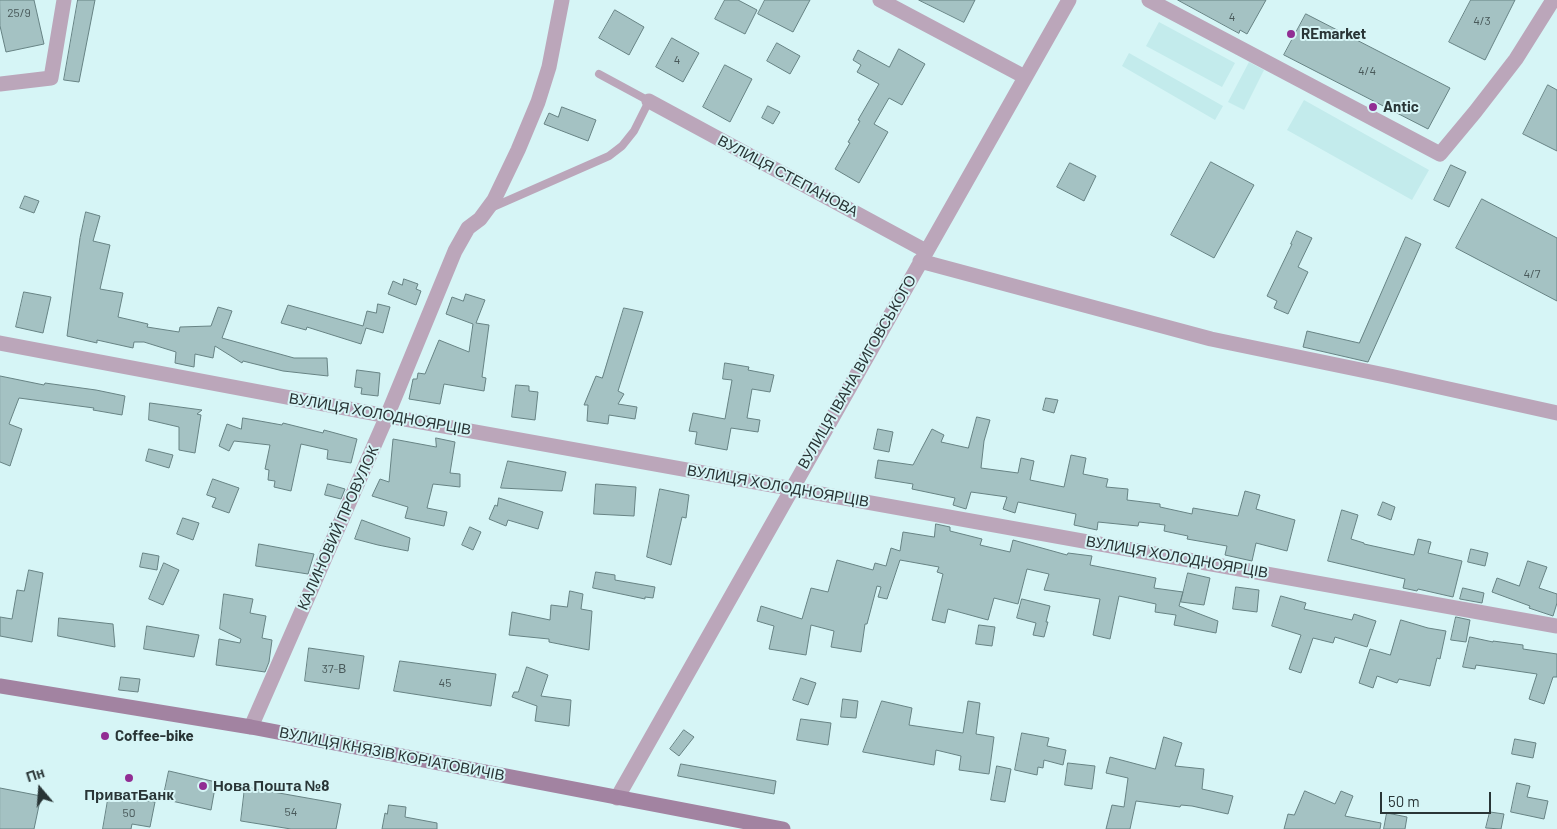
<!DOCTYPE html>
<meta charset="utf-8">
<style>
body{margin:0}
#map{position:relative;width:1557px;height:829px;overflow:hidden;background:#d6f5f6;font-family:Barlow,sans-serif}
canvas{display:block}
.north{position:absolute;left:15px;top:764px;width:50px;height:50px;-webkit-text-stroke:4px #d6f5f6;paint-order:stroke;rotate:342deg;font-size:14px;font-weight:700;line-height:20px;text-align:center;color:#293536}
.north::after{content:'';display:block;margin:auto;width:18px;height:22px;background:#293536;clip-path:polygon(50% 0,100% 100%,50% 72%,0 100%)}
.scale{position:absolute;left:1380px;top:792px;width:111px;height:22px;box-sizing:border-box;border:2px solid #293536;border-top:0;padding-left:6px;font-size:15px;line-height:18px;white-space:nowrap;color:#293536;-webkit-text-stroke:4px #d6f5f6;paint-order:stroke}
</style>
<div id="map">
<canvas width="1557" height="829"></canvas>
<div class="north">Пн</div>
<div class="scale">50 m</div>
</div>
<script>
const context = document.querySelector('canvas').getContext('2d');
context.lineJoin = 'round';
function paint(path, color) { context.fillStyle = color; context.fill(path, 'evenodd'); }
function stroke(path, color, width, dash) { context.strokeStyle = color; context.lineWidth = width; context.lineCap = dash ? 'butt' : 'round'; context.setLineDash(dash || []); context.stroke(path); }
function label(font, color, halo, rows, align = 'center') {
  context.font = font + ' Barlow,sans-serif'; context.lineWidth = 4; context.setLineDash([]); context.textBaseline = 'middle'; context.strokeStyle = halo; context.fillStyle = color; for (const [text, x, y, turn = 0] of rows) {
    context.save(); context.translate(x, y); context.rotate((+turn || 0) * Math.PI / 180); context.textAlign = isNaN(turn) ? turn : align; if (halo) context.strokeText(text, 0, 0); context.fillText(text, 0, 0); context.restore();
  }
}
paint(new Path2D(`
 M1159,22l76,41 -13,24 -76,-41z
 M1129,53l94,53 -8,14 -93,-54z
 M1249,62l15,8 -20,40 -16,-8z
 M1304,100l125,70 -17,30 -125,-70z`), '#c3ebec');
const building = new Path2D(`
 M0,0h34l10,44 -38,8 -6,-26z
 M78,0h17l-16,82 -15,-2z
 M725,0h13l19,10 -12,24 -30,-15z
 M765,0h45l-17,32 -35,-18z
 M919,0h56l-11,22z
 M1178,0h88l-19,34 -7,-4 -1,3z
 M1471,0h44l-30,60 -36,-18z
 M615,10l29,17 -15,28 -30,-17z
 M1306,14l144,74 -22,41 -144,-74z
 M672,38l27,15 -16,29 -27,-15z
 M777,43l23,13 -10,18 -23,-13z
 M899,49l26,15 -23,41 -13,-7 -15,26 14,8 -29,51 -24,-14 15,-26 -2,-1 12,-21 -2,-1 21,-36 -22,-12 4,-7 -8,-5 5,-10 31,17z
 M725,65l27,14 -22,43 -27,-15z
 M1548,85l9,5v61l-34,-17z
 M768,106l12,6 -7,12 -11,-6z
 M562,107l34,13 -8,21 -44,-17 5,-11 9,4z
 M1211,162l43,23 -40,73 -43,-23z
 M1070,163l26,13 -12,25 -27,-14z
 M1451,165l15,7 -17,35 -15,-7z
 M25,196l14,5 -5,12 -14,-5z
 M1482,199l75,39v63l-101,-53z
 M86,212l14,4 -7,25 17,4 -10,44 23,4 -5,24 30,7 -1,3 32,5 1,-5 31,-1 7,-19 14,4 -10,27 72,20h33l1,18 -45,-5 -40,-10 -1,2 -27,-17 -2,12 -18,-4 -1,13 -19,-4 1,-11 -32,-10h-10l-1,6 -36,-8v3l-30,-7 13,-98z
 M1297,231l15,7 -14,29 10,5 -20,42 -14,-6 3,-7 -10,-5 25,-52h-1z
 M1406,237l15,7 -53,118 -65,-15 4,-16 52,12z
 M404,279l14,5 -2,5 5,2 -5,14 -28,-11 5,-13 9,4z
 M24,292l27,5 -8,36 -27,-6z
 M466,294l19,6 -9,23 13,2 -7,52 4,1 -2,13 -40,-7 -4,20 -31,-5 4,-20h4l1,-6 7,1 14,-34 30,12 4,-28 -27,-10 6,-17 11,4z
 M378,304l12,3 -7,26 -17,-5 -5,16 -54,-17 -1,3 -25,-7 7,-18 75,21 4,-15 9,2z
 M624,308l19,4 -25,79 6,3 -6,10 19,3 -2,12 -26,-4 -1,9 -21,-3 1,-16h-4l12,-29 6,2z
 M725,363l24,4 -1,3 26,5 -4,17 -18,-3 -5,29 13,2 -2,12 -27,-4 -4,22 -32,-6 2,-12 -8,-1 4,-18 32,6 7,-39 -9,-1z
 M357,370l23,3 -2,23 -17,-2 1,-6 -7,-1z
 M0,376l44,9 1,-2 51,7 29,6 -3,19 -29,-5 1,-2 -75,-10 -10,26 13,5 -12,37 -10,-4z
 M516,385l13,1v5l9,1 -3,28 -23,-3z
 M1046,398l12,2 -4,13 -11,-3z
 M150,403l52,7 -5,4 4,1 -6,38 -16,-3v-23l-30,-7z
 M977,417l13,3 -6,21 -3,27 37,5 3,-15 13,3 -4,19 34,7 7,-32 15,3 -3,16 25,5 -2,8 22,2 -1,11 33,4v3l32,7 1,-6 45,8 7,-25 15,4 -4,14 39,11 -8,31 -31,-8 -4,18 -27,-6 2,-9 -40,-7 1,-3 -24,-5 1,-6 -26,-3 -1,4 -40,-4 -1,8 -23,-5 2,-11 -58,-12 -3,11 -12,-4 4,-12 -36,-5 -5,17 -13,-4 2,-7 -43,-9 1,-5 -38,-6 3,-18 35,5 19,-36 12,6 -3,7 27,6z
 M243,418l39,7 1,-2 40,10 1,-3 33,9 -6,24 -24,-4 1,-9 -27,-6 -10,47 -17,-4 1,-6 -7,-1 1,-10 -4,-1 5,-24 -36,-4 -5,10 -10,-5 8,-22 14,5z
 M878,429l15,3 -4,20 -15,-3z
 M436,438l19,4 -5,31 10,1v13l-27,-3 -6,24 20,4 -3,14 -39,-8 3,-11 -36,-11 8,-17 9,3 4,-43 43,8z
 M149,449l24,6 -4,13 -23,-7z
 M508,461l58,11 -4,19 -61,-3z
 M213,479l26,9 -10,25 -17,-6 4,-9 -9,-3z
 M328,484l17,5 -4,10 -16,-4z
 M596,484l40,3 -2,29 -40,-2z
 M660,489l29,6 -3,23 -4,-1 -11,48 -24,-8z
 M499,498l44,14 -5,17 -30,-9 -2,6 -17,-7 6,-14 2,1z
 M1383,502l12,5 -4,13 -13,-5z
 M1342,510l16,5 -7,24 13,4v1l50,11 4,-16 13,3 -3,11 34,8 -9,36 -35,-8 -1,2 -14,-3 2,-9 -77,-18z
 M183,518l16,5 -6,17 -16,-6z
 M362,520l48,18 -2,13 -30,-6 -23,-6z
 M936,524l14,3v4l32,8 -2,6 30,7 3,-12 54,15 1,-2 24,3 -2,9 66,13 -2,10 29,4 -4,14 39,15 -2,12 -42,-8 2,-10 -21,-3 1,-8 -37,-8 -9,43 -17,-4 7,-36 -56,-9 5,-16 -22,-5 -9,35 -24,-6 -6,22 -40,-11 -3,14 -13,-3 11,-46 -6,-2 2,-5 -39,-7 -13,39 -9,-2 3,-10 -4,-1 -10,38h-2l-4,28 -30,-5 3,-16 -23,-6 -5,30 -37,-6 5,-23 -17,-5 4,-15 41,13 9,-31 17,4 9,-32 36,10 2,-7 11,3 5,-18 9,3 3,-19 31,5z
 M470,527l11,5 -8,18 -11,-5z
 M259,544l55,10 -6,20 -52,-8z
 M1471,549l17,4 -3,13 -17,-4z
 M143,553l16,3 -2,14 -17,-3z
 M1528,561l19,6 -8,21 18,6v9l-4,13 -24,-8 1,-2 -38,-14 5,-14 22,8z
 M164,563l15,7 -16,35 -14,-6z
 M29,570l14,3 -11,69 -32,-6v-19l12,2 5,-29 7,1z
 M596,572l19,3v5l40,7 -2,11 -8,-1v2l-52,-11z
 M1188,573l22,5 -6,27 -23,-3z
 M1236,587l23,3 -2,22 -24,-3z
 M1463,588l21,5 -2,10 -22,-4z
 M570,591l13,3 -2,15 11,2 -3,39 -40,-8v-3l-40,-4 3,-23 38,8 1,-15 16,2z
 M224,594l29,5 -3,14 16,3 -4,22 10,2 -3,22 -4,10 -49,-7 3,-26 21,4 1,-4 -21,-10z
 M1281,596l25,7 -2,6 48,11 2,-6 22,7 -9,26 -32,-10 -2,6 -20,-5 -12,35 -12,-4 12,-34 -29,-9z
 M1022,599l28,7 -4,16h2l-4,15 -11,-2 3,-12 -19,-5z
 M1456,617l14,3 -4,22 -15,-2z
 M59,618l54,6 2,23 -57,-11z
 M1401,620l27,8 18,3 -6,28 -3,-1 -7,28 -31,-7 -2,4 -20,-7 -4,12 -14,-5 11,-34 20,6z
 M979,625l16,2 -3,19 -16,-2z
 M147,626l52,9 -5,22 -50,-8z
 M1470,637l23,5v-1l30,4v4l34,5v23h-4l-9,27 -15,-5 8,-25 -61,-9 -1,4 -12,-2z
 M309,648l55,8 -5,33 -54,-8z
 M400,661l96,13 -5,32 -97,-15z
 M527,667l21,8 -7,21 30,4 -2,26 -34,-5 2,-15 -25,-9 2,-5h4z
 M121,677l19,2 -2,13 -19,-2z
 M801,678l15,5 -8,22 -15,-5z
 M843,699l15,2 -2,17 -15,-1z
 M882,701l30,7 -3,17 54,8 5,-32 12,2 -4,31 18,3 -5,37 -30,-4 2,-14 -25,-6 -2,15 -71,-13z
 M801,719l30,4 -3,22 -31,-5z
 M684,730l10,7 -15,19 -9,-7z
 M1022,733l27,5 -2,8 19,4 -3,15 -19,-5 -1,8 -5,-1 -1,8 -22,-5z
 M1164,737l18,6 -7,23 29,3 -2,20 31,7 -5,18 -36,-8 -11,-1 -1,2 -44,-6 -6,28h-24l6,-24 12,2 4,-29 -22,-5 4,-16 45,12z
 M1515,739l21,4 -3,15 -21,-4z
 M1068,763l27,3 -3,23 -27,-4z
 M681,764l95,17 -2,13 -96,-18z
 M997,766l14,3 -6,33 -14,-2z
 M169,771l47,11 -5,28 -48,-11z
 M1517,783l13,3 -3,11 21,4 -4,18 -33,-7z
 M245,787l96,17 -5,25h-45l-50,-8z
 M0,788l41,8 -7,33h-34z
 M1305,791l30,13 6,-13 12,5 -8,20 36,7 -1,6h-96l4,-15 6,1z
 M109,794l46,8 -5,25 -18,-3 -1,5h-28z
 M389,805l17,2 -1,10 32,6v6h-55l3,-16 2,1z
 M1490,812l14,2 -3,15 -15,-1z
 M1387,813l20,4 -2,12h-21z`);
paint(building, '#a4c2c3');
stroke(building, '#678384', 1);
stroke(new Path2D(`
 M493,207l116,-51 13,-10 12,-15 15,-30 -50,-27`), '#bba6ba', 8);
stroke(new Path2D(`
 M880,0l145,77
 M1149,0l291,154 35,-42 41,-53 37,-59
 M0,84l51,-6 13,-78
 M649,101l277,150
 M920,261l291,78 179,37 167,37
 M0,343l387,73 1170,210
 M251,727l136,-311 68,-165 13,-23 12,-9 14,-19 24,-50 20,-48 11,-35 13,-67
 M617,798l452,-798`), '#bba6ba', 15);
stroke(new Path2D(`
 M0,686l251,41 532,102`), '#a283a1', 15);
for (const [x, y, r, color] of [
 [1291,34,5,"#912d93"],
 [1373,107,5,"#912d93"],
 [105,736,5,"#912d93"],
 [129,778,5,"#912d93"],
 [203,786,5,"#912d93"]
]) { const dot = new Path2D(); dot.arc(x, y, r, 0, 2 * Math.PI); context.fillStyle = color; context.fill(dot); stroke(dot, '#d6f5f6', 2); }
label('12px', '#485859', null, [
 ["25/9",19,13],
 ["4",1232,17],
 ["4/3",1482,21],
 ["4",677,60],
 ["4/4",1367,71],
 ["4/7",1532,274],
 ["37-В",334,669],
 ["45",445,683],
 ["54",291,812],
 ["50",129,813]
]);
label('bold 15px', '#293536', '#d6f5f6', [
 ["REmarket",1301,34],
 ["Antic",1383,107],
 ["Coffee-bike",115,736],
 ["Нова Пошта №8",213,786],
 ["ПриватБанк",129,795,"center"]
], 'left');
label('15px', '#293536', '#d6f5f6', [
 ["ВУЛИЦЯ СТЕПАНОВА",788,176,28],
 ["ВУЛИЦЯ ІВАНА ВИГОВСЬКОГО",857,372,-60],
 ["ВУЛИЦЯ ХОЛОДНОЯРЦІВ",380,414,10],
 ["ВУЛИЦЯ ХОЛОДНОЯРЦІВ",778,486,10],
 ["КАЛИНОВИЙ ПРОВУЛОК",338,528,-66],
 ["ВУЛИЦЯ ХОЛОДНОЯРЦІВ",1177,557,10],
 ["ВУЛИЦЯ КНЯЗІВ КОРІАТОВИЧІВ",392,754,11]
]);
</script>
